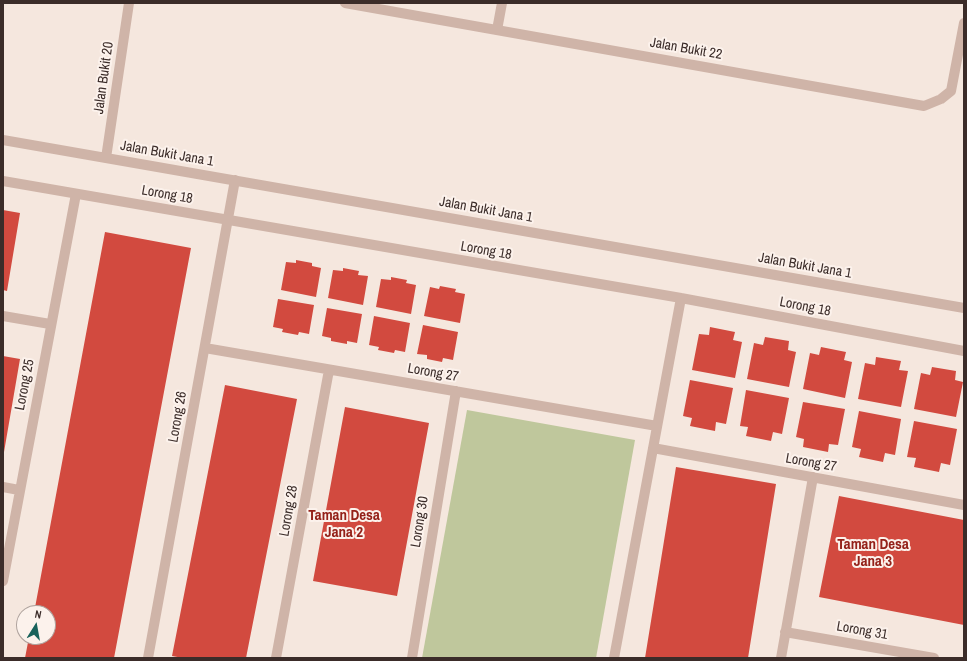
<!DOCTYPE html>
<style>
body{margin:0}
#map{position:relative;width:967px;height:661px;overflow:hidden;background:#f5e7de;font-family:"Archivo Narrow",sans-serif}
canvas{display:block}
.frame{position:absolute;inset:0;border:4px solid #3b2c29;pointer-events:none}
.north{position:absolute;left:16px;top:605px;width:40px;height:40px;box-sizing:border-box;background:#fcf2ec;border:1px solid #afa39e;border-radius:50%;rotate:11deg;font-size:11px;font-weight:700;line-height:16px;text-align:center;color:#3b2c29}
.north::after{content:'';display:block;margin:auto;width:14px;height:18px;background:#19625b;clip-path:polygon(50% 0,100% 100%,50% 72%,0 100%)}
</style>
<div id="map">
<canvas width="967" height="661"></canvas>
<div class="frame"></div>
<div class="north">N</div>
</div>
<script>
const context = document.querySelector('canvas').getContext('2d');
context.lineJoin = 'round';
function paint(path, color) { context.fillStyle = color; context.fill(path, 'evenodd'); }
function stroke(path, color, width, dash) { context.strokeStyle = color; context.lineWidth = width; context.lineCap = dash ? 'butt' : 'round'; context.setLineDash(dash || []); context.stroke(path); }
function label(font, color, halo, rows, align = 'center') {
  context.font = font + ' "Archivo Narrow",sans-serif'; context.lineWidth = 4; context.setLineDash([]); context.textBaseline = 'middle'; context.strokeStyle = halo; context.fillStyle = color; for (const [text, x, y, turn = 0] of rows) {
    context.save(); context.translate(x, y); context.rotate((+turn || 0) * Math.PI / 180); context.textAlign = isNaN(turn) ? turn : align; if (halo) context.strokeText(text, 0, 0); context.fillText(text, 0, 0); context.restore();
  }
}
paint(new Path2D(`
 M467,410l168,30 -39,218h-174z`), '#bfc79c');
paint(new Path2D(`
 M3,210l17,3 -13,78 -4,-1z
 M105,232l86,16 -77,410h-89l4,-21h19v-24h-14z
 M296,260l16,3v3l9,2 -5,29 -35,-7 5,-28 10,1z
 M343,268l16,3 -1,4 10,1 -5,29 -35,-7 5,-28 10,1z
 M391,277l16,3 -1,3 10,2 -5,29 -35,-7 5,-28 10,1z
 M440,286l16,3 -1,3 10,2 -5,29 -36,-7 6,-29 9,2z
 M278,299l36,6 -5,29 -10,-2 -1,3 -16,-3 1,-3 -10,-2z
 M327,308l35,6 -5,29 -10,-2v3l-16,-3v-3l-9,-2z
 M374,316l36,7 -5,29 -10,-2 -1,3 -16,-3 1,-3 -10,-2z
 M423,325l35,7 -5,28 -10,-2 -1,4 -15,-3v-4l-10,-1z
 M710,327l25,5 -2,8 9,2 -7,36 -43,-8 7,-36 10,1z
 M765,337l24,4 -1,9 8,2 -7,35 -42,-8 7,-36 9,2z
 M821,347l25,5 -2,8 8,2 -7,36 -42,-9 7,-36 9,2z
 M3,356l17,3 -16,93h-1z
 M876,357l25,4 -2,9 9,1 -7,36 -43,-8 7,-36 10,2z
 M932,367l24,4 -1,9 8,2 -7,35 -42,-8 7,-36 9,2z
 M690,380l43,8 -7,36 -10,-2 -1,9 -25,-5 2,-8 -9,-2z
 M225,385l72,14 -51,259h-63l-11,-2z
 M746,390l43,8 -7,36 -9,-2 -2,9 -25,-5 2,-9 -8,-1z
 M803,402l42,7 -7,36 -9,-1 -1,8 -25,-5 1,-8 -8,-2z
 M345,407l84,16 -32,173 -84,-15z
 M859,411l42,8 -6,36 -10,-2 -2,9 -24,-5 2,-8 -9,-2z
 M914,421l43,8 -7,36 -9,-2 -2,9 -25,-5 2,-9 -9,-1z
 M676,467l100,17 -28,174h-103z
 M839,496l125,24v105l-145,-28z`), '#d24a3f');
stroke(new Path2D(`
 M345,3l579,103 17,-7 10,-8 13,-68
 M497,30l5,-27
 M3,140l961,168
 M106,158l23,-155
 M3,181l678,117 283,53
 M3,316l47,8
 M205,348l452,78
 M653,448l311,57
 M3,487l16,3
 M3,581l73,-387
 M785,632l149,26
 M148,658l87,-478
 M276,658l53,-288
 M412,658l44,-267
 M614,658l67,-360
 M781,658l32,-181`), '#cfb4a8', 10);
label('14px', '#3b2c29', '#fcf2ec', [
 ["Jalan Bukit 22",686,49,10],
 ["Jalan Bukit 20",104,78,-82],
 ["Jalan Bukit Jana 1",167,154,10],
 ["Lorong 18",167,195,10],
 ["Jalan Bukit Jana 1",486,210,10],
 ["Lorong 18",486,251,10],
 ["Jalan Bukit Jana 1",805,266,10],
 ["Lorong 18",805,307,11],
 ["Lorong 27",433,373,10],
 ["Lorong 25",25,385,-79],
 ["Lorong 26",178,417,-80],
 ["Lorong 27",811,463,10],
 ["Lorong 28",289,511,-80],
 ["Lorong 30",420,522,-81],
 ["Lorong 31",862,631,10]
]);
label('bold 15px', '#942119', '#fcf2ec', [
 ["Taman Desa",344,516],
 ["Jana 2",344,533],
 ["Taman Desa",873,545],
 ["Jana 3",873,562]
]);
</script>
